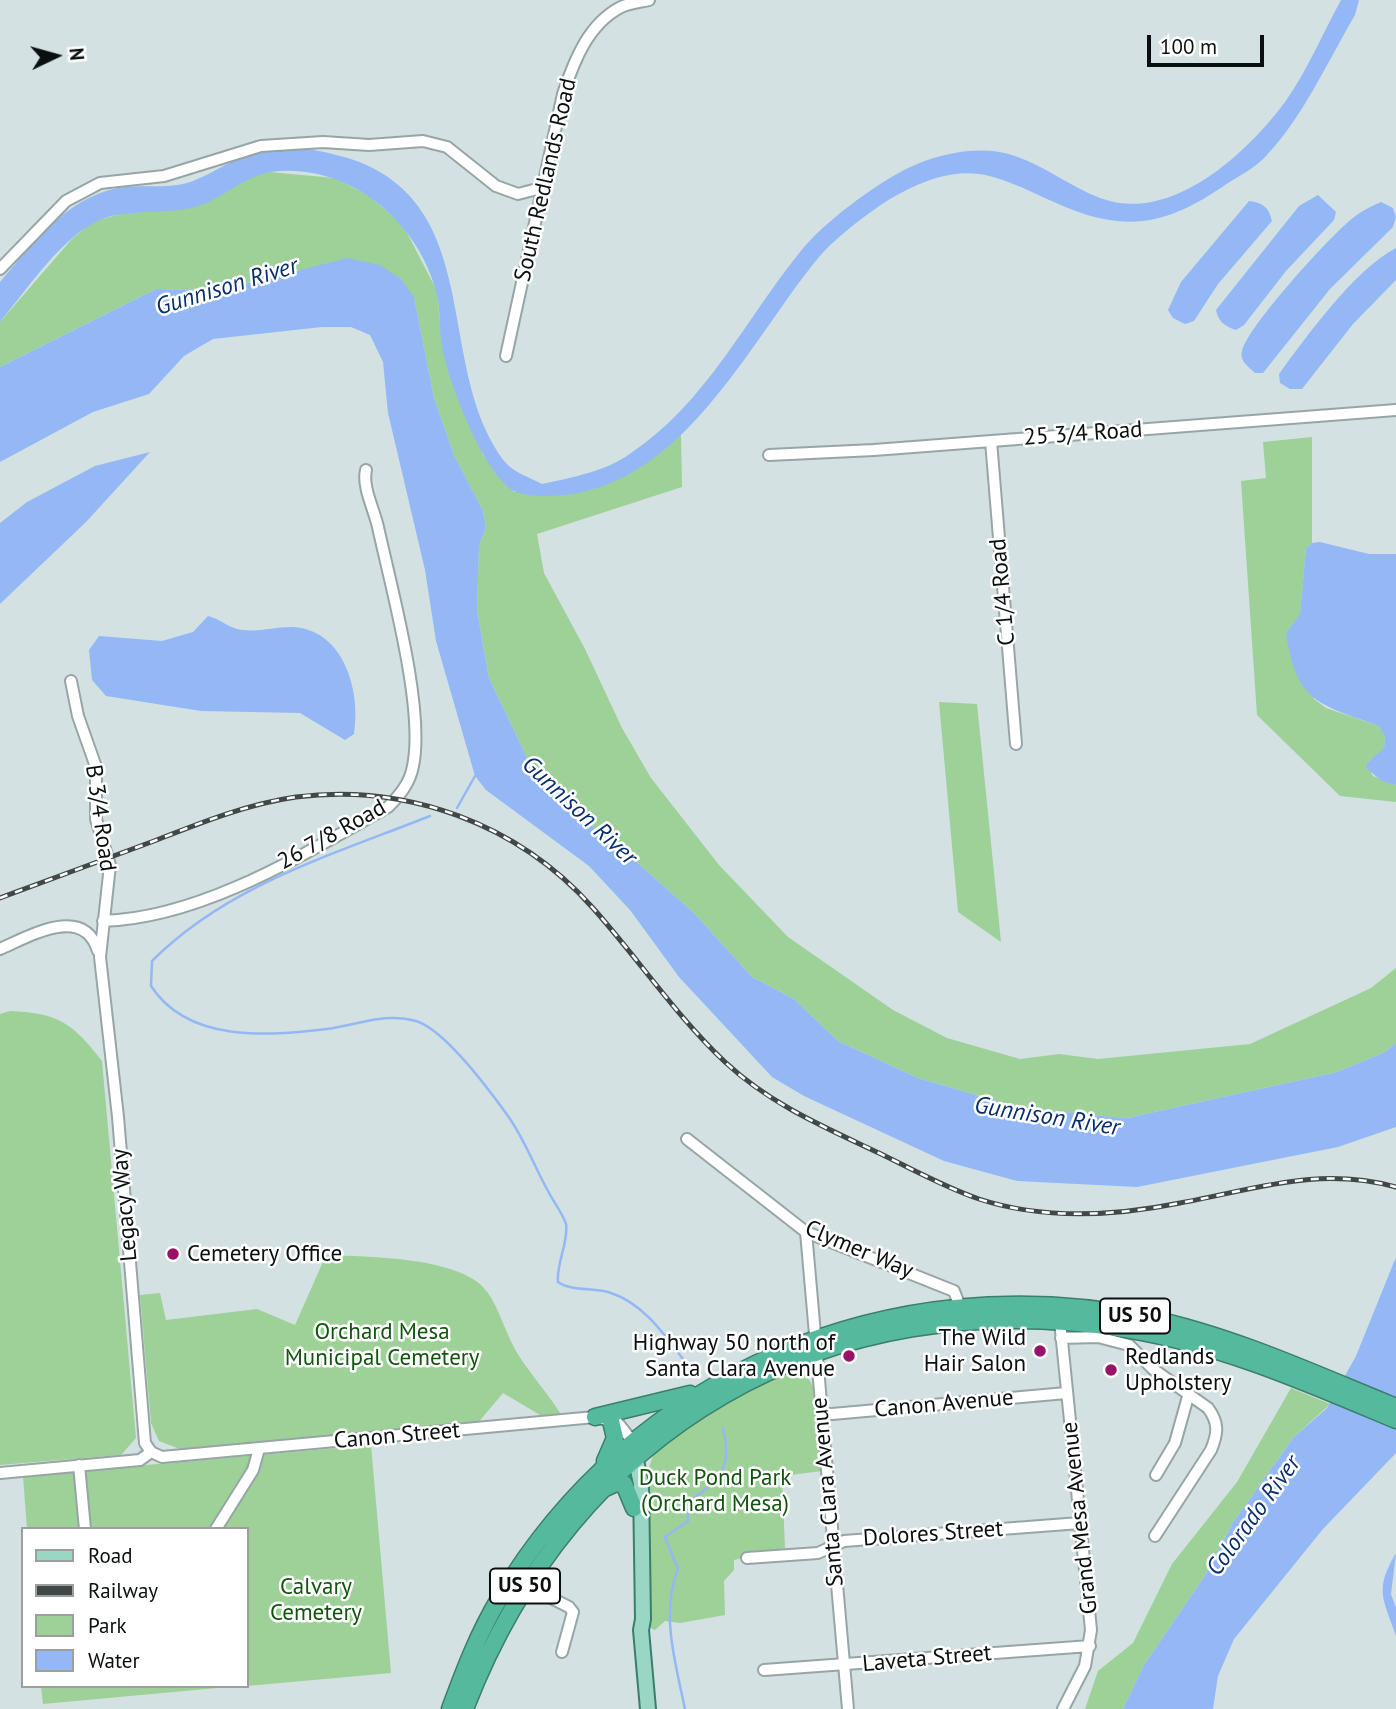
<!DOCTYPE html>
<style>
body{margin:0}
#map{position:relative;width:1396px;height:1709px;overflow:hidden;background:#d4e1e2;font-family:"PT Sans",sans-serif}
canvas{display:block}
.legend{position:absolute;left:21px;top:1527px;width:228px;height:161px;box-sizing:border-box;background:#fff;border:2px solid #9d9f9f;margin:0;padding:9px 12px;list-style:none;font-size:21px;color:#0a0f0f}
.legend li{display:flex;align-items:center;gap:14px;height:35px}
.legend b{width:35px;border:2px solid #9d9f9f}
.north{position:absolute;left:21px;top:21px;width:70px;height:70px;-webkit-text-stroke:5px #fff;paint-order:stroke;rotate:85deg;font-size:19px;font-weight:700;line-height:28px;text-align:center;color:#0a0f0f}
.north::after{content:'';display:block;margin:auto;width:24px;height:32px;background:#0a0f0f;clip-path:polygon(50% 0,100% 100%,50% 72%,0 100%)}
.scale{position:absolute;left:1147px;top:35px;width:117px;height:32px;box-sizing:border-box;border:4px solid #0a0f0f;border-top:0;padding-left:9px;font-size:21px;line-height:24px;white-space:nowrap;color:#0a0f0f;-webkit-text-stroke:5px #fff;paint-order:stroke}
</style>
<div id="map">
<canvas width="1396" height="1709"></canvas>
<ul class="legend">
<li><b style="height:9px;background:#99d6c4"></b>Road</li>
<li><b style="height:9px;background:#414848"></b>Railway</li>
<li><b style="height:19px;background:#9dd198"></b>Park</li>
<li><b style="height:19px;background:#94b8f5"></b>Water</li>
</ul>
<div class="north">N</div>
<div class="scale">100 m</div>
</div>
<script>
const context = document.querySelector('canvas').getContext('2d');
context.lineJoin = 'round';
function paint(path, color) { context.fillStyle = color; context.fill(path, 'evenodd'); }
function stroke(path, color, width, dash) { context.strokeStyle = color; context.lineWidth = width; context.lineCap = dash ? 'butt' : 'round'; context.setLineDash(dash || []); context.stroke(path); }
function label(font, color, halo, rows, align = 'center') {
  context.font = font + ' "PT Sans",sans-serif'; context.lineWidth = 5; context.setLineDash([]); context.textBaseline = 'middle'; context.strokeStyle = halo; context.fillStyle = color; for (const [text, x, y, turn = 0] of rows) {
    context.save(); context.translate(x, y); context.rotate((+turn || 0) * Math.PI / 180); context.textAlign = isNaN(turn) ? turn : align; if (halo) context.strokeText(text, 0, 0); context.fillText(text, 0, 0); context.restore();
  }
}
paint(new Path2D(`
 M269,172l66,6 34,18 34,29 34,66 6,58 40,106 31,37 80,-3 51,-27 36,-28 1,53 -145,47 7,39 41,76 37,79 29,50 68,87 69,72 105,73 54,28 73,21 39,-5 39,5 152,-15 121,-56 25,-20v75l-11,9 -48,20 -210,46 -37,-3 -76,-9 -96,-28 -80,-37 -44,-42 -42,-22 -57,-63 -73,-65 -24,-17 -69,-70 -40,-84 -12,-68 2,-65 7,-17 -3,-17 -29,-56 -20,-57 -20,-101 -116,-27 -77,20 -65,-1 -156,78v-45l71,-82 21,-18z
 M1312,437v106l-6,5 -6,67 -14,18 28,66 12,9 53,18 6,11 -1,12 -18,15 7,12 23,9v17l-56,-6 -83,-81 -16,-234 25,-3 -3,-36z
 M939,702l38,2 24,238 -43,-30z
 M10,1011c50,2 63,13 92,50l34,377 -15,17 -121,10v-451z
 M326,1255c40,2 138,1 162,38 13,19 18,43 31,63 13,20 30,39 43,60l-22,-1 -37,-22 -26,31 -297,25 -21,-8 -8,-18 -11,-128 20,-2 6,27 91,-11 38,16z
 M799,1370c28,17 21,72 23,101l-40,5 3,72 -51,12v10l-10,11 1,34 -45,8 -15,-2 -10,9 -7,-3 -1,-154 7,-20 47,-38 84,-42z
 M1291,1388l39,16 -37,34 -59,83 -28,53 -62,91 -21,44h-38l13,-38 35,-28 39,-79 65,-82z
 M371,1445l20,228 -144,13v-157h-220l-4,-53z
 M41,1686h198l-196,18z`), '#9dd198');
paint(new Path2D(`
 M1341,0h18l-4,15c-27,46 -52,102 -89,141 -10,11 -25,19 -38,27 -52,36 -92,51 -155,27 -70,-28 -97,-58 -174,-16 -23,12 -63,43 -80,63 -72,87 -141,241 -275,239 -7,0 -21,-1 -28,-4 -32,-14 -68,-112 -74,-145 -3,-18 -1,-38 -6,-56 -19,-71 -89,-129 -165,-119 -25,4 -45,23 -67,32 -27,11 -63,5 -92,12 -44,10 -83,72 -112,106v-40c33,-38 66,-84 118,-94 22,-4 48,1 69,-5 29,-9 52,-31 83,-35 25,-3 53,3 78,10 141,45 84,211 158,305 7,9 25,15 36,21 31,-7 63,-12 89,-31 75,-50 114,-133 169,-201 24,-30 74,-67 108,-84 31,-15 74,-24 107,-12 30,10 56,31 85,42 71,27 147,-45 185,-96 22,-31 38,-69 56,-102z
 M1318,195l18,17 -2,8 -48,51 -42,54 -8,5c-12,-4 -18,-9 -20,-20l83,-104z
 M1249,201c14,2 20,6 23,20l-54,63 -24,37 -9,3 -12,-6 -5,-8 13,-28z
 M1381,202l12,6 3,9 -3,10 -63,62 -67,84h-8c-6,-6 -16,-12 -13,-22 6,-25 85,-111 106,-129 10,-9 21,-15 33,-20z
 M1396,248v32l-43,44 -51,65h-12l-10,-6 -1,-9c27,-37 76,-105 117,-126z
 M348,258l32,7 21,14 13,18 20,101 20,57 29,56 3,17 -7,17 -2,65 12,68 40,84 69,70 24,17 73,65 57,63 42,22 44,42 80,37 96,28 76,9 37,3 210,-46 48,-20 11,-9v84l-58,20 -201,40 -120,-6 -73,-20 -140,-65 -32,-19 -93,-100 -49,-67 -41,-44 -103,-76 -11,-14 -39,-135 -11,-71 -37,-157 -5,-51 -13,-27 -19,-8h-29l-109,12 -29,17 -35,38 -56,18 -93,50v-95l156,-78 65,1z
 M150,452l-64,70 -86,82v-81l27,-21 68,-36z
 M1320,542l49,12h27v231l-14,-4 -15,-12 -1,-5 18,-16 1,-11 -6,-11c-60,-22 -83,-23 -93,-93l14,-19 6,-66 6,-5z
 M208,616c13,3 21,13 35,14 16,2 32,-3 49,-3 52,2 69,64 62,107l-9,6 -45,-27 -99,-2 -95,-15 -14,-16 -3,-30 10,-14 63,5 31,-9z
 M1396,1257v196l-73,76 -89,110 -16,37 -5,33h-90l21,-44 62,-91 28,-53 59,-83 34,-30 29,-52z
 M1396,1553l-5,41 5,14v28c-13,-38 -22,-46 0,-83z`), '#94b8f5');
stroke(new Path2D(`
 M457,808l18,-32
 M430,816c-98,39 -202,69 -278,145l-1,25c37,57 117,50 176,43 31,-4 58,-17 89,-8 29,9 74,70 92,95 17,24 26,50 40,75 5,10 15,23 18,33 3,17 -10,40 -8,58 14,10 37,5 53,11 37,12 59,51 83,80
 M685,1709c-9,-44 -25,-96 -7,-140l-13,-32 23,-16 -1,-18c33,-24 46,-32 36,-75`), '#94b8f5', 2.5);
const minor = new Path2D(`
 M0,269l66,-68 34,-18 64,-7 97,-30 62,-4 46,3 54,-4 24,6 49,39 22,8 27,-7
 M506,356l57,-262c11,-33 25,-70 58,-87 8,-4 19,-5 28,-7
 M991,441l25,303
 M769,455l105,-5 522,-40
 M71,681l7,35 18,51v52l14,46 -10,92 18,160 27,326 6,9
 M103,921c99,-3 201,-67 285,-114 12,-12 22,-24 25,-41 12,-57 -22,-179 -35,-239 -4,-18 -16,-40 -12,-57
 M0,949c30,-13 84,-45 98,2
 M687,1139l119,93 148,59 6,16
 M806,1232l42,477
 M1060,1321l31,309 -6,36 -22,43
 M1061,1338l37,-1 31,8 24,24 55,39c11,15 10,25 3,42l-56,86
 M821,1415l245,-22
 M151,1452l11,5 433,-40 23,6 15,19
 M79,1465l6,64
 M0,1473l140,-13 11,-8
 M1156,1475l19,-32 14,-50
 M216,1529l37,-59 6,-21
 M747,1558l71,-5 26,-12 236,-18
 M527,1581l8,9 34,17 4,5 -11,40
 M764,1670l326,-24`);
const major = new Path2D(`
 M634,1451l7,33 2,135 -2,11 7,79`);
const highway = new Path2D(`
 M595,1417l95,-23
 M605,1461l10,-23 -4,-17
 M603,1489l13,-6 8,1 10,24
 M450,1709c14,-38 28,-75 49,-110 134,-226 393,-334 649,-281 85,18 167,56 248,89
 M465,1709c108,-282 362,-428 660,-380 95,15 183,54 271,91`);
stroke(minor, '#98a5a6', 14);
stroke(major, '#3b7e6b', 18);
stroke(highway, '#3b7e6b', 19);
stroke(minor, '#fff', 10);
stroke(major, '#99d6c4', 14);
stroke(highway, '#55ba9d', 16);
const rail = new Path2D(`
 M0,898c51,-19 103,-38 154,-57 46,-18 93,-37 142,-44 111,-14 222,27 296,110 45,50 84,109 133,155 45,42 99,65 154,91 33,16 65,34 100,46 64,21 136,17 201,4 77,-14 138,-37 216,-16`);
stroke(rail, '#414848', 5);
stroke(rail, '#fff', 2.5, [8]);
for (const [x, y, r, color] of [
 [173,1254,7,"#981367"],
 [1040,1351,7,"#981367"],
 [849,1356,7,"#981367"],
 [1111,1370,7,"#981367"]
]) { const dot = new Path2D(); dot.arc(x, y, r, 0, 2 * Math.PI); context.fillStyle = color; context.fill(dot); stroke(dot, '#fff', 2.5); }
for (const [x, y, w] of [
 [1135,1316,70],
 [525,1586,70]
]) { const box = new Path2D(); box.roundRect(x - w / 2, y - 17.5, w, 35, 5); context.fillStyle = '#fff'; context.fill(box); stroke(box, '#0a0f0f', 2); }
label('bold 21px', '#0a0f0f', null, [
 ["US 50",1135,1316],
 ["US 50",525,1586]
]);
label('23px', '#0a0f0f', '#fff', [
 ["South Redlands Road",546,180,-77],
 ["25 3/4 Road",1083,434,-4],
 ["C 1/4 Road",1003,592,-95],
 ["B 3/4 Road",100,818,82],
 ["26 7/8 Road",332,835,-29],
 ["Legacy Way",125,1205,-95],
 ["Clymer Way",859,1250,23],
 ["Canon Avenue",944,1404,-5],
 ["Canon Street",397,1436,-5],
 ["Santa Clara Avenue",828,1492,-95],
 ["Grand Mesa Avenue",1080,1518,-96],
 ["Dolores Street",933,1534,-4],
 ["Laveta Street",927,1659,-5]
]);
label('23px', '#0a0f0f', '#fff', [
 ["Cemetery Office",187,1254],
 ["The Wild",1026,1338,"right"],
 ["Hair Salon",1026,1364,"right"],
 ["Highway 50 north of",835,1343,"right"],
 ["Santa Clara Avenue",835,1369,"right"],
 ["Redlands",1125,1357],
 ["Upholstery",1125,1383]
], 'left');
label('23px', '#12540e', '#fff', [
 ["Orchard Mesa",382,1332],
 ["Municipal Cemetery",382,1358],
 ["Duck Pond Park",715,1478],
 ["(Orchard Mesa)",715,1504],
 ["Calvary",316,1587],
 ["Cemetery",316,1613]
]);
label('italic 24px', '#072e6e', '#fff', [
 ["Gunnison River",227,287,-17],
 ["Gunnison River",579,811,43],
 ["Gunnison River",1047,1117,9],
 ["Colorado River",1254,1516,-54]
]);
</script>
